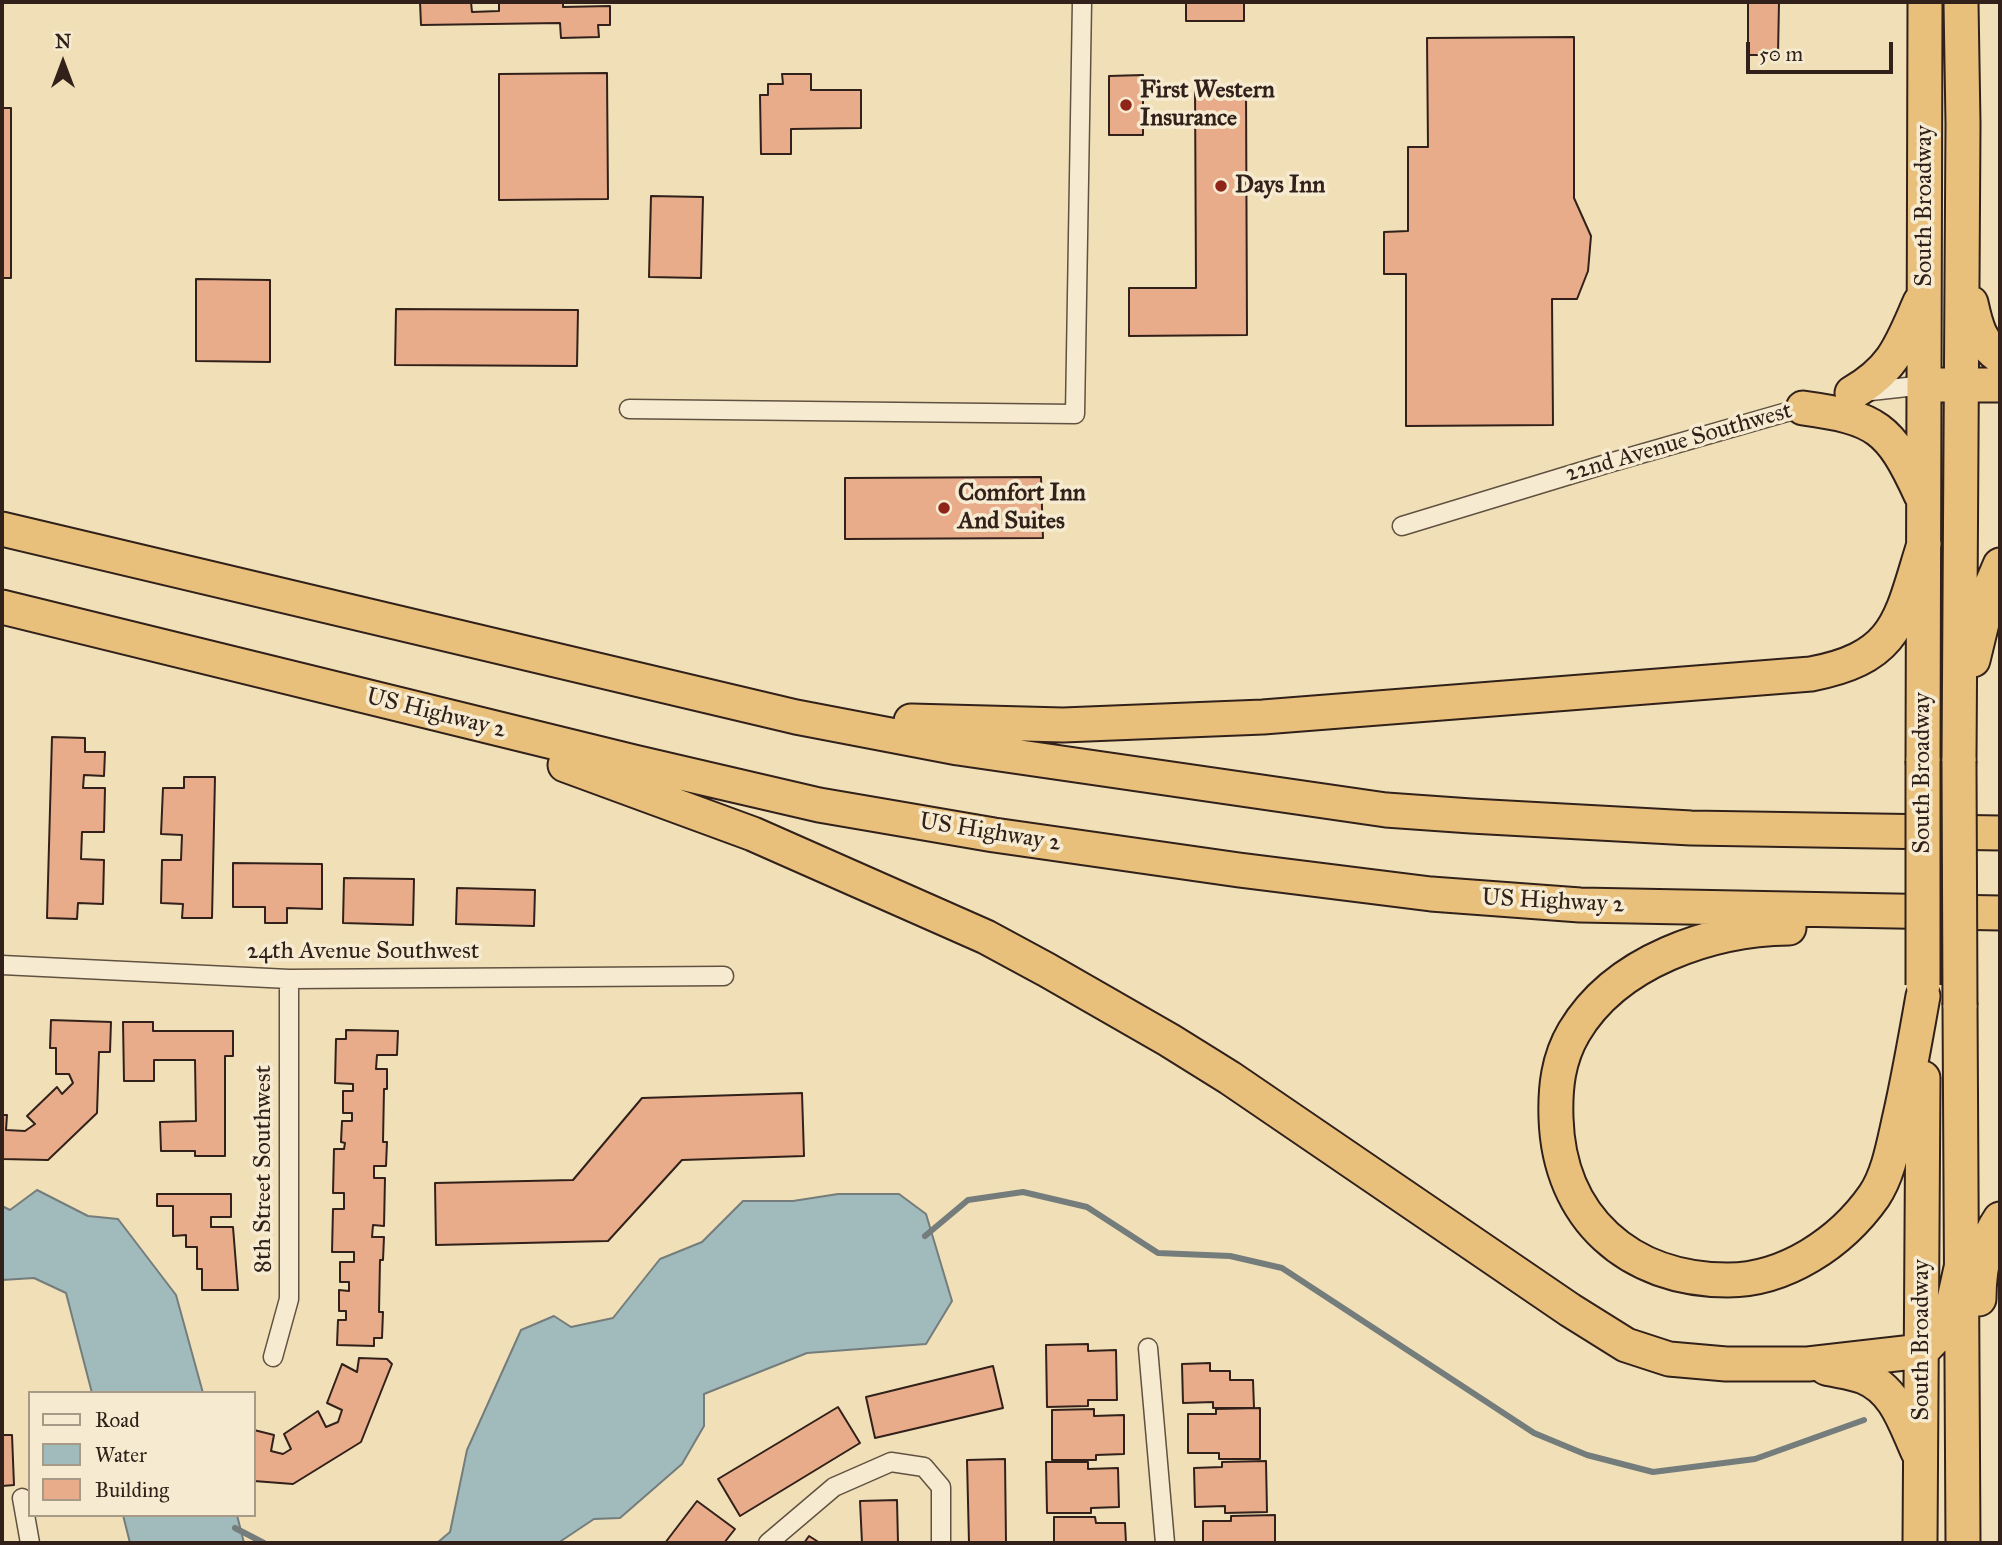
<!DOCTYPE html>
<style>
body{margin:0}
#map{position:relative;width:2002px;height:1545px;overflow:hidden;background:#f1e0b7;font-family:"IM FELL Great Primer",serif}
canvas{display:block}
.frame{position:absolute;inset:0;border:4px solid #31211a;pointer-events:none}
.legend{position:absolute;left:28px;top:1391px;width:228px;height:126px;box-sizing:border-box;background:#f6ebd0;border:2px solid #a79a87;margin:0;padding:9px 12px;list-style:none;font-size:21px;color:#31211a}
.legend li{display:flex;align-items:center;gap:14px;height:35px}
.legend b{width:35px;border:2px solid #a79a87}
.north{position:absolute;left:28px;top:28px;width:70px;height:70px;-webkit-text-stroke:5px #f6ebd0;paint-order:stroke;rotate:0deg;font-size:19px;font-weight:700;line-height:28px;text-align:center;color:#31211a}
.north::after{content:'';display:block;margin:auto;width:24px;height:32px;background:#31211a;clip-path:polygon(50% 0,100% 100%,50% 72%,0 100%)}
.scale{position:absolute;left:1746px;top:42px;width:147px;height:32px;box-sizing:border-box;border:4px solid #31211a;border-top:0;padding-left:9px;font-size:21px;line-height:24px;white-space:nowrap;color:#31211a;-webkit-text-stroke:5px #f6ebd0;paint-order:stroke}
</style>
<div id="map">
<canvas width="2002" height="1545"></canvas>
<div class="frame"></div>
<ul class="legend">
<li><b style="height:9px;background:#f6ebd0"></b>Road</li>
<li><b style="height:19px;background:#a1babb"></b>Water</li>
<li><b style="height:19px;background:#e9ac8b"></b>Building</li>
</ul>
<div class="north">N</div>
<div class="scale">50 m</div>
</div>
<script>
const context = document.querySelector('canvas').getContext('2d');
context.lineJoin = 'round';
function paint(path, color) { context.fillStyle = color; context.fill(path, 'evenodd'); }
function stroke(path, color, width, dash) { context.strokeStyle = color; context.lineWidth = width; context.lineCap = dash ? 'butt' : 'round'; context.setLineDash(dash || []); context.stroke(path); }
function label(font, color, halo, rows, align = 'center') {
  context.font = font + ' "IM FELL Great Primer",serif'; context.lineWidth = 7; context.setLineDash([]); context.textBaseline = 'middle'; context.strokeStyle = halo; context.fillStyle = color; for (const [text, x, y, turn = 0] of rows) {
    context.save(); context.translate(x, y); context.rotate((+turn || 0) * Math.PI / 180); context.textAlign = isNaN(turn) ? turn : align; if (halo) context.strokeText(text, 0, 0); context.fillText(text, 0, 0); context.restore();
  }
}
const water = new Path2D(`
 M37,1190l51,26 30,3 58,76 27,98h-111l-26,-100 -32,-15 -32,2v-74l8,4z
 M838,1194h61l27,20 26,87 -26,43 -119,9 -103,41v32l-22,38 -62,54 -26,1 -36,24h-121l13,-11 17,-82 54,-120 33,-14 17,11 42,-9 47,-59 42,-17 41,-41h50z
 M123,1515h114l7,28h-114z`);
paint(water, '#a1babb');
stroke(water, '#747d7b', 2);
stroke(new Path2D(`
 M925,1236l43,-36 55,-8 64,15 71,46 72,3 52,12 252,165 53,22 66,17 102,-13 109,-39
 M235,1528l29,15`), '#747d7b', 6);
const building = new Path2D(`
 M420,2h51l1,10 27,-1v-9h64v5l47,-1v19h-12l1,12 -38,1 -1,-15 -139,2z
 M1186,2h58v19h-58z
 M1748,2h31l-1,53h-30z
 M1574,37v161l17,38 -3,35 -11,28h-25l1,126 -147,1v-152h-22v-42l24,-1v-84h20l-1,-109z
 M607,73l1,126 -109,1v-126z
 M782,74h29v16h50v38l-70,1v25h-30l-1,-59h8v-11h15z
 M1143,75v60h-34v-59z
 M1195,85h51l1,250 -118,1v-48h67z
 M2,108h9v170h-9z
 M651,196l52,1 -2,81 -52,-1z
 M196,279l74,1v82l-74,-1z
 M396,309l182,1 -1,56 -182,-1z
 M1041,477l2,61 -198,1v-61z
 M52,737l33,1v14h20l-1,24 -20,-1 -1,13h22l-1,44h-22l-1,27 23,1 -1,44 -25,-1 -1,16 -30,-1z
 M184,777h31l-3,141h-30l1,-14 -22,-1 1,-43h19l1,-25 -21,-1 2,-46h21z
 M233,863l89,1v45l-35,-1v15h-22v-16h-32z
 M344,878l70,1 -1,46 -70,-2z
 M457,888l78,2 -1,36 -78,-2z
 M51,1020l60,2 -1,30h-11l-2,61 -49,47 -46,-1v-44h5l-1,15 19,1 10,-7 -8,-8 30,-29 5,7 11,-11 -4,-9h-13v-26h-6z
 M123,1022h30v9h80v25h-8v100h-30v-5h-34l-1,-29 36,-1 -1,-61h-41v21h-30z
 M346,1030l52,1 -1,24h-20l-1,14h11v20h-3l-1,53h4l-1,24h-12v12h11l-1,48 -11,-1 -1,12h12l-1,23h-3l-1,52h4l-1,26h-8v8l-37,-1 1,-25h8v-9h-7v-21l10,1v-9h-9v-20h14v-10h-22l1,-43h11v-16h-11l1,-44h10l1,-6 -4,-1 1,-21h10v-8h-9v-22h10v-7l-18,-1 1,-44h10z
 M802,1093l2,63 -122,4 -74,81 -172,4 -1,-62 138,-3 69,-82z
 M157,1194h74v23h-20v10h22l5,63h-36v-21h-5v-22h-11v-12l-13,1v-30h-16z
 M1088,1344v7l28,-1 1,50h-29v6l-41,1 -1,-62z
 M359,1358l28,1 5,5 -31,78 -68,42 -39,-3v-51l20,5 -3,16 12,3 8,-5 -7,-15 34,-23 8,16 12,-5 4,-12 -15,-7 15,-39 15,8z
 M1210,1363v8h20v9h23l1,28h-41v-6l-30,1 -1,-39z
 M993,1366l10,42 -128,30 -9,-41z
 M838,1407l22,36 -120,73 -22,-37z
 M1260,1408v51h-41v-6h-31v-39h28v-5z
 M1094,1409v7l30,-1v39l-28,1v5h-44v-50z
 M2,1435h10l2,50 -12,1z
 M1005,1459l1,84h-37l-2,-83z
 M1266,1461l1,51 -42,1v-7l-30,1 -1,-39 28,-1v-5z
 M1046,1462h42v7l30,-1 1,39 -28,1v5h-44z
 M897,1500l1,43h-36l-2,-42z
 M697,1501l38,28 -11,14h-59z
 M1275,1515v28h-72v-22h28v-5z
 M1054,1517h41l1,6h29l1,20h-72z
 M809,1536l11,7h-16z`);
paint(building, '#e9ac8b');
stroke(building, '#31211a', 2);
const street = new Path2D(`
 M1862,392l63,-7
 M629,409l446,5 7,-412
 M1402,526l207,-63 199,-57
 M2,965l287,14 435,-3
 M1148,1348l17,195
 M273,1357l16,-58v-320
 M22,1498l8,45
 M768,1543l66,-56 57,-25 33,5 17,20v56`);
const highway = new Path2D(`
 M1971,303c5,23 9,40 29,54
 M1940,385h60
 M1852,393c42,-24 49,-48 68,-91
 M1803,408c73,10 87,19 118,87
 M2,529l794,188 162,31 428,62 85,6 220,12 309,5
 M2,607l632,155 185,43 175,30 245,35 192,24 149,11 420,8
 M1973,660l18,-74 9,-21
 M911,721l152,4 200,-8 548,-43c88,-17 89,-54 113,-130
 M1923,761l2,-759
 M1959,761l4,-637 -2,-122
 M565,765l188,69 233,103 61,33 122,70 61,38 340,232 56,35 43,14 57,5h82l114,-13 20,-21 11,-26 8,-36
 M1789,928c-78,1 -173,33 -215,104 -16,27 -19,56 -18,86 3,100 73,162 172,162 57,0 113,-37 146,-84 15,-22 20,-54 26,-80 9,-40 16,-80 23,-120
 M1960,1005l3,538
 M1979,1299c0,-28 5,-57 21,-80
 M1826,1368c12,3 26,4 38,9 32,13 41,47 54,75
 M1920,1543l3,-465`);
stroke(street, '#615141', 21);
stroke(highway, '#31211a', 37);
stroke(street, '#f6ebd0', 18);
stroke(highway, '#e8c07c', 33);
const highwayBridge = new Path2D(`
 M1959,761l1,244
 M1923,985v-224`);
stroke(highwayBridge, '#31211a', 37, []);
stroke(highwayBridge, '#e8c07c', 33);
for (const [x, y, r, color] of [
 [1126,105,7,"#8f2418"],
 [1221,186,7,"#8f2418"],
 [944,508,7,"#8f2418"]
]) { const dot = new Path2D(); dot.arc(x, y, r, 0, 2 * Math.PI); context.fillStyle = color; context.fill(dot); stroke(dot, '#f6ebd0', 2.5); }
label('bold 24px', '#31211a', '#f6ebd0', [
 ["First Western",1140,91],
 ["Insurance",1140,119],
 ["Days Inn",1235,186],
 ["Comfort Inn",958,494],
 ["And Suites",958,522]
], 'left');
label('24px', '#31211a', '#f6ebd0', [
 ["South Broadway",1925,206,-90],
 ["22nd Avenue Southwest",1679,443,-16],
 ["US Highway 2",436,714,14],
 ["South Broadway",1923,773,-90],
 ["US Highway 2",990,833,9],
 ["US Highway 2",1553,902,3],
 ["24th Avenue Southwest",363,952],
 ["8th Street Southwest",264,1169,-90],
 ["South Broadway",1922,1340,-90]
]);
</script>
